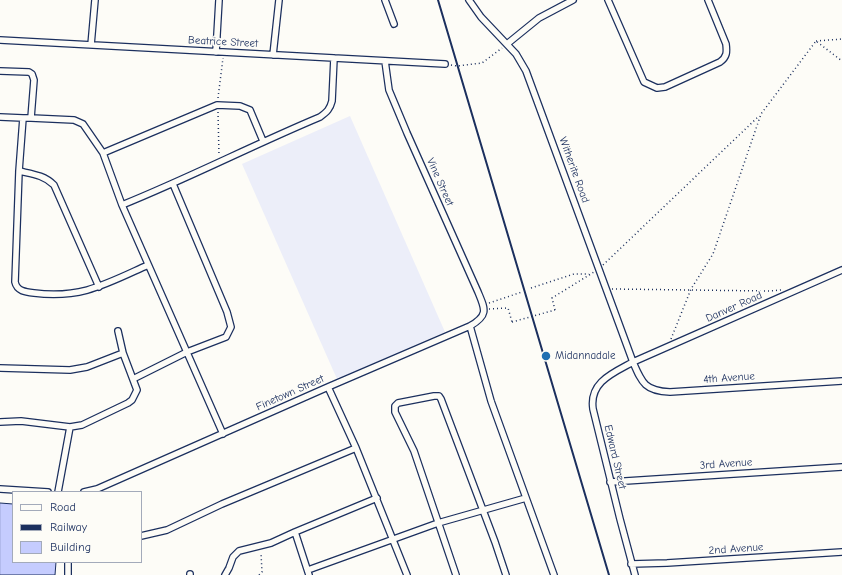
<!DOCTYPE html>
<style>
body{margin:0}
#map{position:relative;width:842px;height:575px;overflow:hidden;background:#fdfcf7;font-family:"Comic Neue",sans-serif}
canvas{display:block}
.legend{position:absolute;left:12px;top:491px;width:130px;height:72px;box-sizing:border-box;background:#fdfcf7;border:1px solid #a3aaba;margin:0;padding:5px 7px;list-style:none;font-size:12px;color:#1b2f5e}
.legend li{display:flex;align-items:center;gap:8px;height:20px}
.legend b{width:20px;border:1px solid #a3aaba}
</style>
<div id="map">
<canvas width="842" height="575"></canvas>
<ul class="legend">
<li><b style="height:5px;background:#fdfcf7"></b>Road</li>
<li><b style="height:5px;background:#1b2f5e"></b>Railway</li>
<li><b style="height:11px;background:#c5ccfe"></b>Building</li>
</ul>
</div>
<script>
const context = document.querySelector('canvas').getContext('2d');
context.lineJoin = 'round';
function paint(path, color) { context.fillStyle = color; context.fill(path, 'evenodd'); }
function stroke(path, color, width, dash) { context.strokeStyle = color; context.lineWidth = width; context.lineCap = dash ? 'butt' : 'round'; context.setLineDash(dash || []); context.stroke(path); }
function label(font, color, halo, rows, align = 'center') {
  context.font = font + ' "Comic Neue",sans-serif'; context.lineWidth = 3.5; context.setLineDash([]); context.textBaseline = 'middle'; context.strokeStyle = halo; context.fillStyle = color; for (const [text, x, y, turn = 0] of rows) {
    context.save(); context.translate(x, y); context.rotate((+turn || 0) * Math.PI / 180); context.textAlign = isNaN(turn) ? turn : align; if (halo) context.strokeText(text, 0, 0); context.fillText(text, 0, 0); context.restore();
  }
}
paint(new Path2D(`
 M350,116l95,216 -108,47 -95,-215z`), '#eceef9');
const building = new Path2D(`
 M0,503l13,1v58h43l-1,13h-55z`);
paint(building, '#c5ccfe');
stroke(building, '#1b2f5e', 1);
const minor = new Path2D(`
 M385,0l9,24
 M469,0l12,17 35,37 10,17 107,291c9,21 12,29 37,30l172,-11
 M608,0l36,82 13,6 8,-1 55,-25c7,-5 7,-10 6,-18l-18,-44
 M0,40l445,24
 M507,44l32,-26 34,-18
 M91,45l4,-45
 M216,52l3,-52
 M273,55l6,-55
 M0,71l29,1 3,2 2,6 -3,38 43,2 9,4 20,29 19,52 101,229
 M0,117l23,1
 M31,118h-8l-4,53 -4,111c2,9 10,10 19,11 47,6 72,-9 114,-28
 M103,153l114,-48 23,1 10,4 13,31
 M19,171c13,3 25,4 35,14l45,102
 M122,205c67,-27 131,-60 198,-88 7,-5 10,-8 12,-16l2,-43
 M470,326l21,75 63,174
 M118,331l5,22
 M0,368l70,2 17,-3 36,-14 14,37 -5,10 -4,3 -46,22 -12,2 -12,65
 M133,379l54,-27 39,-15 5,-10 -4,-15 -54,-128
 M328,387l28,61 51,127
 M0,422l21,-1 49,6
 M610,482l232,-15
 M0,489l48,3
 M84,492l13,-3 231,-102 142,-61c19,-11 15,-17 8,-34l-71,-159 -18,-43 -4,-29
 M295,532l14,43
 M141,536l26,-6 55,-26 134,-56
 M631,564l36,-1 175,-11
 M308,570l130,-47 88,-25
 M68,575v-13
 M190,575v-1
 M225,575l4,-7 4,-11 6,-6 32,-8 24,-11 82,-34
 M456,575l-42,-124 -19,-39v-6l3,-3 36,-7h5l2,3 54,143 11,33
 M635,575l-15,-56 -27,-110c-4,-27 20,-36 40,-47l209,-92`);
stroke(minor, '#1b2f5e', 8);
stroke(new Path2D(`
 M816,41l26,-2
 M451,65l6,1 25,-3 20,-15
 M218,98l5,-40
 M218,112l1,44
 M603,265l156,-149
 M531,288l43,-14h15
 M612,289l157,2 12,-1
 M489,303l33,-11
 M489,309l19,-1 4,14
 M555,310l-3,-12 42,-26
 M671,339l20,-50 22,-35 48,-140 55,-73 26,20
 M259,575l3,-3 -1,-19`), '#1b2f5e', 1.5, [1, 3]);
stroke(minor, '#fdfcf7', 5.5);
stroke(new Path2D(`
 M438,0l171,575`), '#1b2f5e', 2);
stroke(new Path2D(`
 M512,322l43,-12`), '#1b2f5e', 1.5, [1, 3]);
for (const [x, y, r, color] of [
 [546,356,5,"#1f6fb2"]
]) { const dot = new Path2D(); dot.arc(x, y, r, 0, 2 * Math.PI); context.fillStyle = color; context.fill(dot); stroke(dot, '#fdfcf7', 1.5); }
label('11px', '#1b2f5e', '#fdfcf7', [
 ["Beatrice Street",223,42,3],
 ["Witherite Road",574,170,70],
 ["Vine Street",440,182,66],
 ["Danver Road",734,307,-24],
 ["4th Avenue",729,378,-4],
 ["Finetown Street",290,393,-24],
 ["Edward Street",615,457,77],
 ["3rd Avenue",726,464,-4],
 ["2nd Avenue",736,549,-4]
]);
label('11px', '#1b2f5e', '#fdfcf7', [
 ["Midannadale",555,356]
], 'left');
</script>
